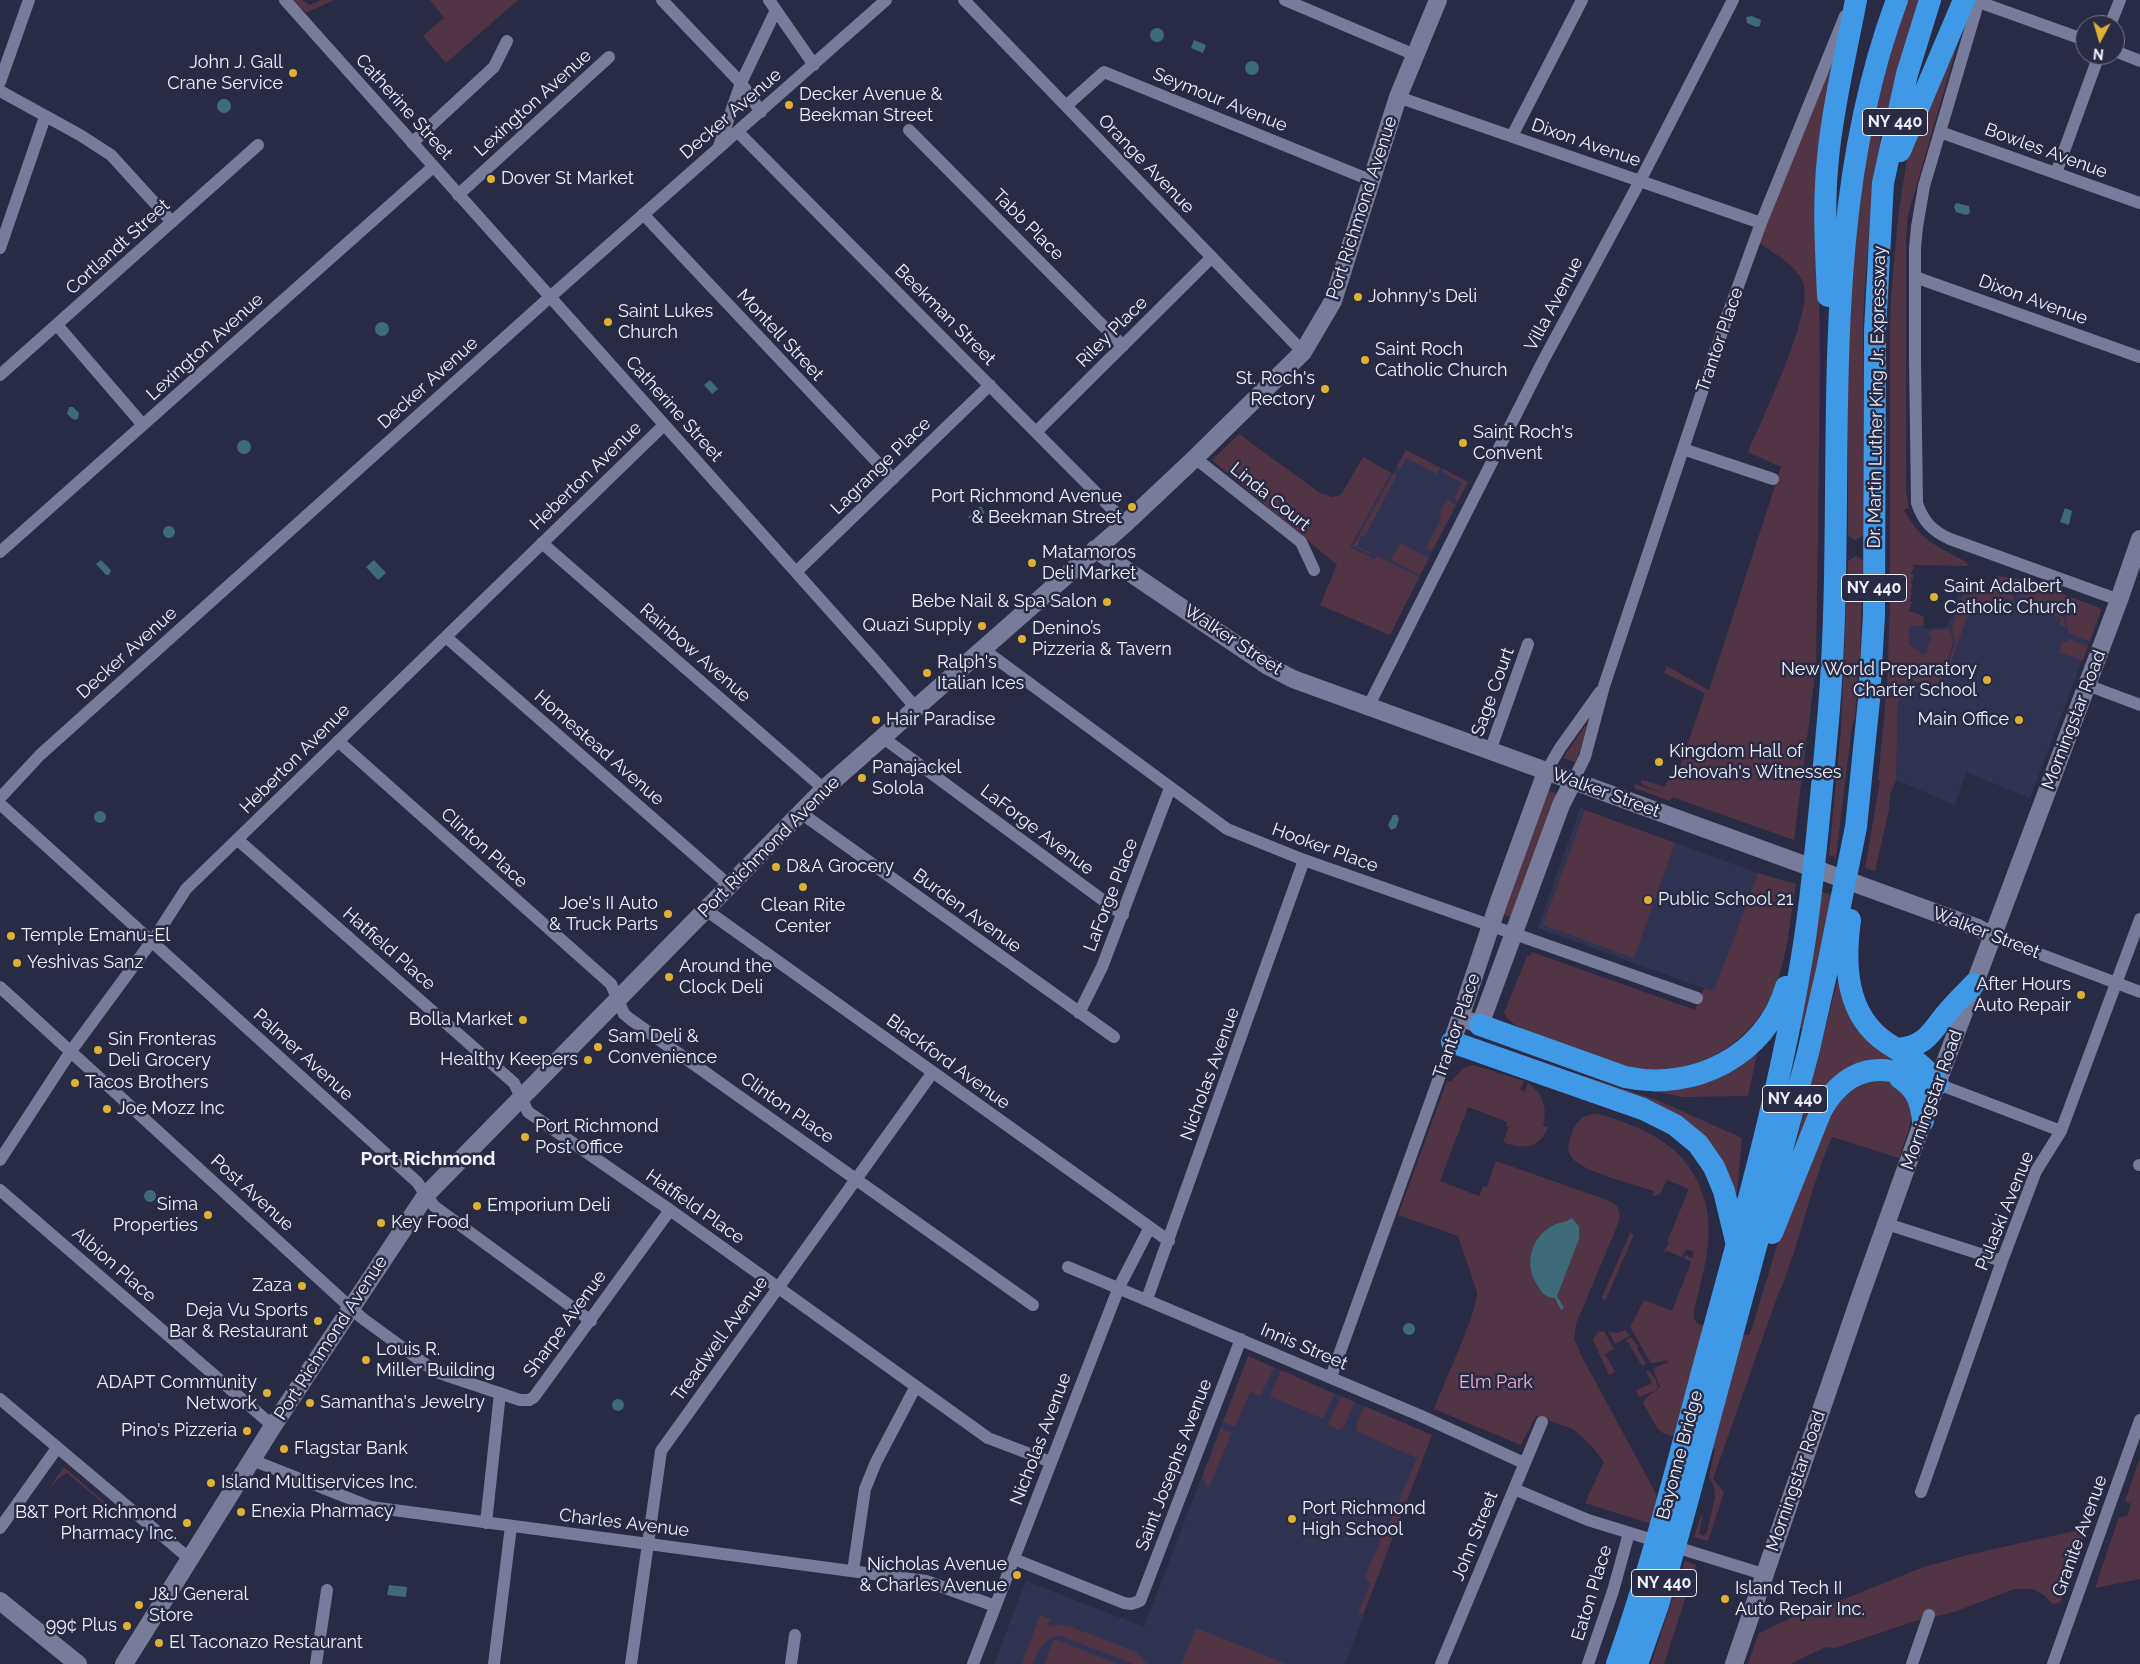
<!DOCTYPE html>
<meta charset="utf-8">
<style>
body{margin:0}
#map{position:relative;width:2140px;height:1664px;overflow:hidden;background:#292a44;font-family:Raleway,sans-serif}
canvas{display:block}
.north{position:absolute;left:2075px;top:15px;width:50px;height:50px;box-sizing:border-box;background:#292a44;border:1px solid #787a8e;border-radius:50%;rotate:186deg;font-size:14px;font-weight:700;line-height:20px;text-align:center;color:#eff1fe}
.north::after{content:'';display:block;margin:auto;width:18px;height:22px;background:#e0b034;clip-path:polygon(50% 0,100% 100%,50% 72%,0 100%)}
</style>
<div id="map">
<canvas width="2140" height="1664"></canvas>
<div class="north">N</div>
</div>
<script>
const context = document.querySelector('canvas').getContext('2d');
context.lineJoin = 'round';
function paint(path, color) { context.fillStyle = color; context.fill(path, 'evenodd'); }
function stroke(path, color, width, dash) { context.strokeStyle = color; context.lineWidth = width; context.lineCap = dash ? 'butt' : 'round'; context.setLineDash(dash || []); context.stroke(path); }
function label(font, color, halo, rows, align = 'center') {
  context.font = font + ' Raleway,sans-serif'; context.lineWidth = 5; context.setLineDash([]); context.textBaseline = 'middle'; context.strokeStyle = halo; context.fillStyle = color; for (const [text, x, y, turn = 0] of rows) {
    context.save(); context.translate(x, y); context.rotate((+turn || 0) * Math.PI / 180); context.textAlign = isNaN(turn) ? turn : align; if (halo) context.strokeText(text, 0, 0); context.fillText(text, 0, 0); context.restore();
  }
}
paint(new Path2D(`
 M1406,450l62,32 -78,153 -70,-30 30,-58 41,-74h2z
 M1997,576l24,3 79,29 1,3 -71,187 -64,-26 -11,33 -59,-25 4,-148 9,-5 15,-2 1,4 22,-2 16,-44 27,9z
 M1580,808l178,65 -44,119 -176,-64z
 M1248,1356l184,79 -87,229h-351l32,-83 118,46z`), '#313352');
paint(new Path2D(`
 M293,0h9l8,5 11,-5h18h-5l-28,13z
 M430,0h88l-72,63 -23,-27 21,-18z
 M1906,0h16l-42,138 1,9 -10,70 -6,64 -2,42v213l-8,4 -7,-4v-206l3,-68 22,-146z
 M1962,29l-54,186 -2,19v257l3,17 -5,2c19,34 31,34 62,52l3,4 -58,-1 3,2 -3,7 3,1 -3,8 2,1 -3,8 2,1 -2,8 2,1 -3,9 14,5 1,9 -15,2v18l16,10 7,-18 -4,-2 2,-4 19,-2 4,14 -16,46 -29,-10 -2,13 -8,8 -2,80 -6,14 -1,16 -14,61 -10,-3 15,-87 -2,-2 9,-92 3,-83v-274l1,-31 7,-82 10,-65z
 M1831,67l-13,139 2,161 -4,300 -22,173 -122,-43 -2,4 -36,-13 1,-4 28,10 -22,-10v-3l2,-1 22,7 5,-13 7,1 28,-82 -41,-20 3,-7 42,24 72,-223 -33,-15c14,-33 63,-134 56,-166 -4,-19 -31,-33 -46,-44l40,-102z
 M1239,434l81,59 12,4 9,-2 22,-38 28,16 -41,74 24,12 3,-3 42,21 -29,58 -70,-30 17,-40 -125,-105z
 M1406,450l34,18 -3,6 -31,-16 -6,11 -3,-2z
 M1444,469l24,13 -10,19 -4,-2 8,-16 -20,-11z
 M1394,473l3,2 -32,61 -3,-1 -5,11 11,6 6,-2 -5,4 -16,-8z
 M1447,499l9,6 -24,46 -6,-3 16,-31 -3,-2z
 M1400,543l29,15 -9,17 -29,-15z
 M1856,556l7,4 -3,96 -5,62 -3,8 -16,131 -7,-2 12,-127 7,-167z
 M1997,576l24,3 -6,15 -23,-8z
 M2025,580l75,28 1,3 -11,30 -21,-8 -5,-21 -44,-16z
 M1969,586l20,6 2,-4 23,8 -1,5 -11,-4 -4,9 -12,-4 -2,6 -12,-4 -32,88 -1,-2 16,-46 -3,-17 14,-40z
 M2019,598l43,15 4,14 -7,-2 2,-7 -44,-16z
 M2069,639l19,7 -5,14 -24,-8 3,-11 4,2z
 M1588,725l-12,37 -13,-4 22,-32z
 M1546,790l11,4 -45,124 -10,-4z
 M1585,810l90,33 -41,115 -91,-33z
 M1758,873l38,11c-6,34 -8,71 -21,104 -19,49 -71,85 -125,82 -25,-2 -49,-12 -73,-21 -19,-6 -64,-17 -73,-36l23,-57 4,-1 1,-3 163,58 9,-22 10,3z
 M1822,892l10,3 -29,134 -4,-1z
 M1837,982h5l73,83 -37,-4 -83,86z
 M1753,1052l4,2 -9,42 -65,1 -30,-6z
 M1473,1065l51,16 -4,9 5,1 3,-8c15,11 20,25 15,43l5,1c-8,22 -26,23 -45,15l6,-15 -3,-1 1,-4 -39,-15 -28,74 39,15 4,-10 4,1 9,-26 114,40c10,5 11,13 8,23l-42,100 -2,15 7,16 74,137 2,6 -2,27 -70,-22 19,-41 -13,-17 -18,-16 -37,-13 -15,29 -87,-36c8,-21 45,-101 43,-117l-19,-56 -60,-21 49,-134 4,1 12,-14z
 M1584,1076l73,24 85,38 -5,55h-4l-10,-24 -138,-90z
 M1882,1079c43,6 38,34 26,67l-2,-1c7,-22 16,-43 -6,-60l-1,3c24,17 7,47 0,70l-67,-21c-23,52 -32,110 -56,163l-63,179 11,13 -16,49 -14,-4 7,-22 1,2 -3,17 4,2 4,-4 8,-35 -1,-10 -5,-10 6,-28 -52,-16 -6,-5 -14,-25 5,-7 12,-9 -7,-18 15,-7v-2l-14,3h-3l-21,-36 14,-27 28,11 19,-49 -7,-4 1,-3 7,3 2,-6 -8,-3 -4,8 -15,-6 -4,1 6,-9 -2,-1 22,-53 -22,-9 -6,13 -6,3 -2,-1 1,-4c-18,-6 -70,-19 -81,-32 -8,-9 -4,-19 0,-29 3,-9 13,-17 23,-16 7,0 15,4 22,6 23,9 44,17 62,36 12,12 21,30 25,46 10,36 -3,74 -11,109v8l4,5 47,11h4l3,-7 31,-102 46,-113c13,-19 29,-32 53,-34z
 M1630,1233l3,1v3l-27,62 -3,1 -1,-3z
 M1625,1330l5,6 -15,8 -6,-12 7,1z
 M1604,1331l10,18 -9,5 10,18 -6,3 -16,-35 5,-8z
 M1631,1337l7,9 -1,3 9,15 -4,2 -14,-24 -3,-1z
 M1248,1356l26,12 -14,28 -10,-4 -15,35 -12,-5z
 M1281,1370l53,24 -11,25 -53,-23z
 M1649,1371l6,7 3,9 -4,4 -15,6 -3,-7 16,-7 -6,-11z
 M1341,1396l14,6 -11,25 -5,3 -11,-5z
 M1364,1406l68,29 -69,179 -5,-2 13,-29 -6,-6 15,-35 -1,-5 -3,-3 2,-6 8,3 31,-73 -59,-26 -2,-6z
 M1221,1428l11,5 -23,54 -4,-1 1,-3 -4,-5z
 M2140,1458v121l-45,9 24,-71 8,-1 4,-12 -6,-3z
 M64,1467l40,35 -1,1 -36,-30 -7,4 -12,13z
 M2088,1528l-28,75 -7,1 -9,-9 -11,-6h-19l-60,23 -42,10 -77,26 -9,-1 -36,17h-42l11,-31 34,-16 9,-1 119,-48 46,-13z
 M1685,1561l11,4 -32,99h-13z
 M1040,1615l11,4 -3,8 10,-2 11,1 67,26 11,12h-14l-72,-28c-18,2 -22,13 -28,28h-11z
 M1196,1628l91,36h-106z
 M1054,1639l64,25h-73z`), '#523544');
paint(new Path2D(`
 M1752,16l9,4 -1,6 -4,1 -9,-4 -1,-6z
 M1150 35a7 7 0 1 1 14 0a7 7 0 1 1-14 0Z
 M1194,40l12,5 -3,8 -12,-5z
 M1245 68a7 7 0 1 1 14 0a7 7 0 1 1-14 0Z
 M217 106a7 7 0 1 1 14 0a7 7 0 1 1-14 0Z
 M1956,203l13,3 1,7 -4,2 -10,-3 -2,-5z
 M375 329a7 7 0 1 1 14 0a7 7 0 1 1-14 0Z
 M710,380l8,9 -6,5 -8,-9z
 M69,407h4l6,6 -1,6 -4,1 -7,-6z
 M237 447a7 7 0 1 1 14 0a7 7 0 1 1-14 0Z
 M979,507h3l2,6 -10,10 -6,-6z
 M2065,508l7,3 -3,14 -9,-3z
 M163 532a6 6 0 1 1 12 0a6 6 0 1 1-12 0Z
 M101,560l10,10 -2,5h-3l-10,-11z
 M374,560l12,13 -8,7 -12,-13z
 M94 817a6 6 0 1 1 12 0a6 6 0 1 1-12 0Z
 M1393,815h4l2,4 -3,9 -5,2 -3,-5z
 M144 1196a6 6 0 1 1 12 0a6 6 0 1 1-12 0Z
 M1572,1218l7,9v12l-22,57 7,12 -3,2 -6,-12c-11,0 -15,-8 -20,-17 -11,-20 -2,-46 19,-56 6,-3 12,-2 18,-7z
 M1403 1329a6 6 0 1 1 12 0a6 6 0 1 1-12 0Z
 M612 1405a6 6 0 1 1 12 0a6 6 0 1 1-12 0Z
 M389,1585l18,2 -1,10 -19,-2z`), '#3d6c78');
stroke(new Path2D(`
 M285,0l593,664 38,44
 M662,0l79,83 20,29
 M769,0l45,65
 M964,0l339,352
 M1285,0l130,55
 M1979,0l-55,186 -7,41 -2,21v111l2,144c6,18 15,28 33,36l169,61
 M1979,2l106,38
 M2110,25l10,-25
 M2115,51l25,10
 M0,82l29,-82
 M0,91l80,44 31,20 61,67
 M1398,97l363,126
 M1066,106l38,-34 266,108
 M909,130l214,216
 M738,132l388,391
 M1940,132l200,71
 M1512,136l70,-136
 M412,143l82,-76 13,-26
 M719,146l22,-63 35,-73
 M2056,173l43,-118
 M458,195l151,-138
 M643,214l250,265
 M0,248l45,-131
 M1915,277l225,80
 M57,325l86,100
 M0,375l258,-230
 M1036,432l176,-175
 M1683,449l90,30
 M1195,458l106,84 13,28
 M542,543l282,246
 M0,552l433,-385
 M796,572l194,-187
 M446,637l284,249
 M983,649l244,180 77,31 393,138
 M2087,685l53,20
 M1368,707l175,-346 97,-180 93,-181
 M882,737l241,178
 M338,741l273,243 13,30 6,5 403,286
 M1490,751l38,-107
 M1546,772l14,-24 40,-56
 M1573,781l12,-24 19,-71 124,-372 33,-91 84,-207
 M0,798l40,-43 510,-458 336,-297
 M0,804l417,378 17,24 157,115
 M801,813l313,224
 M238,840l276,243 14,29 142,98 318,228 63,24
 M706,910l463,331
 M1992,936l148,56
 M0,987l362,331 74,54 84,28h9l5,-3 136,-187
 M1079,1013l23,-46 68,-179
 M1938,1084l123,47
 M0,1160l71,-109 86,-117 29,-45 478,-464
 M2139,1165h1
 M0,1190l273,236
 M1887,1224l115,37
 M1068,1267l351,148 105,48
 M1147,1299l157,-439
 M1331,1377l121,-335
 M0,1399l191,161
 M252,1460l119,47 555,74 69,25
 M1514,1489l74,31 175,54
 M1921,1492l81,-231 34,-90 25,-40 79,-212
 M486,1523l14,-130
 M0,1528l57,-80
 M1014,1559l110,44 7,1 9,-3 101,-262
 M853,1571l12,-82 11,-27 40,-76
 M316,1664l11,-74
 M494,1664l17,-138
 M631,1664l30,-213 272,-379
 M791,1664l4,-29
 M973,1664l146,-377 30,-58
 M1441,1664l101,-242
 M1588,1664l25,-73 16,-58
 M1912,1664l17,-49
 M2053,1664l87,-244`), '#787b99', 12);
stroke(new Path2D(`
 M1095,549l173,117 25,13 685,249 14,8
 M1470,1021l10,4 81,-220 12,-24
 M1452,1042l46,-138 48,-132
 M0,1601l78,63
 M124,1664l149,-238 153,-231 398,-406 302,-266 69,-65 108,-106 30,-51 65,-204 40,-97
 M1734,1664l127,-370 62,-173 196,-521 21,-61`), '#787b99', 18);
stroke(new Path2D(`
 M1900,151l64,-151
 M1828,296c-2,-46 -5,-91 0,-138 5,-53 18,-105 28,-158
 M1480,1025l145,52c68,15 141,-21 161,-90
 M1452,1042l191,67 32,16 23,19 16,23 10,24 12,50
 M1897,1049c32,-2 36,-22 55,-42 7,-8 15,-15 22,-23
 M1900,1078c17,11 21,24 23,43
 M1772,1233l49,-122c18,-33 47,-50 84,-36 12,5 19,13 33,9 -18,-24 -29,-26 -51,-41 -42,-28 -43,-79 -37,-123
 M1617,1664c35,-99 61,-201 88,-303 38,-139 78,-279 100,-423 11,-76 17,-152 24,-229 19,-236 -17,-482 68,-709
 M1637,1664l21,-59 24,-84 126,-468 19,-83 29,-143 13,-127 5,-85 1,-285 8,-147 24,-109 23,-74`), '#4099e6', 22);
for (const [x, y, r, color] of [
 [293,73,5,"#e0b034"],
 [789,105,5,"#e0b034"],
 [491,179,5,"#e0b034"],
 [1358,297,5,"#e0b034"],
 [608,322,5,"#e0b034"],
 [1365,360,5,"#e0b034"],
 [1325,389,5,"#e0b034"],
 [1463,443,5,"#e0b034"],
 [1132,507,5,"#e0b034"],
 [1032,563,5,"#e0b034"],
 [1934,597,5,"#e0b034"],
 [1107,602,5,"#e0b034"],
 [982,626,5,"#e0b034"],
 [1022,639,5,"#e0b034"],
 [927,673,5,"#e0b034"],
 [1987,680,5,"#e0b034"],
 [876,720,5,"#e0b034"],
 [2019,720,5,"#e0b034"],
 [1659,762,5,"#e0b034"],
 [862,778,5,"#e0b034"],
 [776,867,5,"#e0b034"],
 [803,887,5,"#e0b034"],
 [1648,900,5,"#e0b034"],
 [668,914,5,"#e0b034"],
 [11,936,5,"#e0b034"],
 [17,963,5,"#e0b034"],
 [669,977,5,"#e0b034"],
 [2081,995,5,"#e0b034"],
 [523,1020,5,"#e0b034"],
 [598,1047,5,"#e0b034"],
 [98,1050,5,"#e0b034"],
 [588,1060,5,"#e0b034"],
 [75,1083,5,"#e0b034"],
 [107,1109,5,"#e0b034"],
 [525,1137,5,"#e0b034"],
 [477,1206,5,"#e0b034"],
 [208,1215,5,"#e0b034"],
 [381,1223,5,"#e0b034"],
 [302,1286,5,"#e0b034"],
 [318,1321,5,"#e0b034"],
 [366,1360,5,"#e0b034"],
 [267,1393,5,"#e0b034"],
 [310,1403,5,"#e0b034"],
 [247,1431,5,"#e0b034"],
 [284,1449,5,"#e0b034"],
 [211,1483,5,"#e0b034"],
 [241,1512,5,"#e0b034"],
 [1292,1519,5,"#e0b034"],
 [187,1523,5,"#e0b034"],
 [1017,1575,5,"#e0b034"],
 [1725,1599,5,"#e0b034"],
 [139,1605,5,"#e0b034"],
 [127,1626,5,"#e0b034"],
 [159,1643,5,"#e0b034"]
]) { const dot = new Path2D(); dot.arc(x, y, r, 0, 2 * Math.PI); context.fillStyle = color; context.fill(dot); stroke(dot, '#292a44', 2); }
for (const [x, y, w] of [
 [1895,122,65],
 [1874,588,65],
 [1795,1099,65],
 [1664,1583,65]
]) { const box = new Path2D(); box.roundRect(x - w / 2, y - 13.5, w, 27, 4); context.fillStyle = '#292a44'; context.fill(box); stroke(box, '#eff1fe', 1); }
label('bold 16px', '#eff1fe', null, [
 ["NY 440",1895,122],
 ["NY 440",1874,588],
 ["NY 440",1795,1099],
 ["NY 440",1664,1583]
]);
label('18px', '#eff1fe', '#292a44', [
 ["John J. Gall",283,63,"right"],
 ["Crane Service",283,84,"right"],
 ["Decker Avenue &",799,95],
 ["Beekman Street",799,116],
 ["Dover St Market",501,179],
 ["Johnny's Deli",1368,297],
 ["Saint Lukes",618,312],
 ["Church",618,333],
 ["Saint Roch",1375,350],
 ["Catholic Church",1375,371],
 ["St. Roch's",1315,379,"right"],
 ["Rectory",1315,400,"right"],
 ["Saint Roch's",1473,433],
 ["Convent",1473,454],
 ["Port Richmond Avenue",1122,497,"right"],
 ["& Beekman Street",1122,518,"right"],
 ["Matamoros",1042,553],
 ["Deli Market",1042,574],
 ["Saint Adalbert",1944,587],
 ["Catholic Church",1944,608],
 ["Bebe Nail & Spa Salon",1097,602,"right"],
 ["Quazi Supply",972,626,"right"],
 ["Denino’s",1032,629],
 ["Pizzeria & Tavern",1032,650],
 ["Ralph's",937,663],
 ["Italian Ices",937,684],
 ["New World Preparatory",1977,670,"right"],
 ["Charter School",1977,691,"right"],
 ["Hair Paradise",886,720],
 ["Main Office",2009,720,"right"],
 ["Kingdom Hall of",1669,752],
 ["Jehovah's Witnesses",1669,773],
 ["Panajackel",872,768],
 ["Solola",872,789],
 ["D&A Grocery",786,867],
 ["Public School 21",1658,900],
 ["Joe's II Auto",658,904,"right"],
 ["& Truck Parts",658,925,"right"],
 ["Clean Rite",803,906,"center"],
 ["Center",803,927,"center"],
 ["Temple Emanu-El",21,936],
 ["Yeshivas Sanz",27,963],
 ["Around the",679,967],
 ["Clock Deli",679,988],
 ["After Hours",2071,985,"right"],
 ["Auto Repair",2071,1006,"right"],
 ["Bolla Market",513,1020,"right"],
 ["Sam Deli &",608,1037],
 ["Convenience",608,1058],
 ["Sin Fronteras",108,1040],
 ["Deli Grocery",108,1061],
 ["Healthy Keepers",578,1060,"right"],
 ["Tacos Brothers",85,1083],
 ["Joe Mozz Inc",117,1109],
 ["Port Richmond",535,1127],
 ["Post Office",535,1148],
 ["Sima",198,1205,"right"],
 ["Properties",198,1226,"right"],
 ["Emporium Deli",487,1206],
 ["Key Food",391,1223],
 ["Zaza",292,1286,"right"],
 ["Deja Vu Sports",308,1311,"right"],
 ["Bar & Restaurant",308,1332,"right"],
 ["Louis R.",376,1350],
 ["Miller Building",376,1371],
 ["ADAPT Community",257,1383,"right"],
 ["Network",257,1404,"right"],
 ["Samantha's Jewelry",320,1403],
 ["Pino's Pizzeria",237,1431,"right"],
 ["Flagstar Bank",294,1449],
 ["Island Multiservices Inc.",221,1483],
 ["Port Richmond",1302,1509],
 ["High School",1302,1530],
 ["Enexia Pharmacy",251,1512],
 ["B&T Port Richmond",177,1513,"right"],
 ["Pharmacy Inc.",177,1534,"right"],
 ["Nicholas Avenue",1007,1565,"right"],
 ["& Charles Avenue",1007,1586,"right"],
 ["Island Tech II",1735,1589],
 ["Auto Repair Inc.",1735,1610],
 ["J&J General",149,1595],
 ["Store",149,1616],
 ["99¢ Plus",117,1626,"right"],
 ["El Taconazo Restaurant",169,1643]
], 'left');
label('18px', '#eff1fe', '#292a44', [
 ["Seymour Avenue",1220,100,22],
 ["Lexington Avenue",533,103,-42],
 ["Catherine Street",404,107,48],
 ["Decker Avenue",731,114,-41],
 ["Dixon Avenue",1586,143,19],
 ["Bowles Avenue",2046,151,20],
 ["Orange Avenue",1146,164,46],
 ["Port Richmond Avenue",1362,208,-72],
 ["Tabb Place",1028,225,45],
 ["Cortlandt Street",118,247,-42],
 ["Dixon Avenue",2033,300,20],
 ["Villa Avenue",1554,304,-62],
 ["Beekman Street",945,315,45],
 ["Riley Place",1112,332,-45],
 ["Montell Street",780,335,47],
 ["Trantor Place",1720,340,-71],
 ["Lexington Avenue",205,347,-42],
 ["Decker Avenue",428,383,-42],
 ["Dr. Martin Luther King Jr. Expressway",1877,397,-89],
 ["Catherine Street",674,409,48],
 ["Lagrange Place",881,466,-44],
 ["Heberton Avenue",586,476,-44],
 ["Linda Court",1270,497,39],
 ["Walker Street",1233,640,33],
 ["Decker Avenue",127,653,-42],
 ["Rainbow Avenue",695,653,41],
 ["Sage Court",1493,692,-70],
 ["Morningstar Road",2074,720,-69],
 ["Homestead Avenue",599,748,41],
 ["Heberton Avenue",295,759,-45],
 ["Walker Street",1606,793,20],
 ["LaForge Avenue",1037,830,37],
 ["Port Richmond Avenue",769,847,-45],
 ["Clinton Place",484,848,42],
 ["Hooker Place",1325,848,20],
 ["LaForge Place",1111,895,-69],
 ["Burden Avenue",967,911,36],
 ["Walker Street",1986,933,21],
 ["Hatfield Place",389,949,41],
 ["Trantor Place",1457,1026,-71],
 ["Palmer Avenue",303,1055,42],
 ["Blackford Avenue",948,1062,36],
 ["Nicholas Avenue",1210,1074,-70],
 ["Morningstar Road",1932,1100,-70],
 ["Clinton Place",787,1108,35],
 ["Post Avenue",252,1193,42],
 ["Hatfield Place",695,1207,35],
 ["Pulaski Avenue",2005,1211,-68],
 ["Albion Place",114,1265,41],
 ["Sharpe Avenue",565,1324,-54],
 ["Port Richmond Avenue",331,1338,-57],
 ["Treadwell Avenue",720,1339,-54],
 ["Innis Street",1304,1347,23],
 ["Nicholas Avenue",1041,1439,-69],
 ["Bayonne Bridge",1680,1455,-75],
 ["Saint Josephs Avenue",1174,1465,-69],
 ["Morningstar Road",1796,1481,-71],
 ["Charles Avenue",624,1523,7],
 ["John Street",1475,1536,-68],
 ["Granite Avenue",2080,1536,-70],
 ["Eaton Place",1592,1593,-73]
]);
label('18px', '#f1b1d1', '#292a44', [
 ["Elm Park",1496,1383]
]);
label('bold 19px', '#eff1fe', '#292a44', [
 ["Port Richmond",428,1159]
]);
</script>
